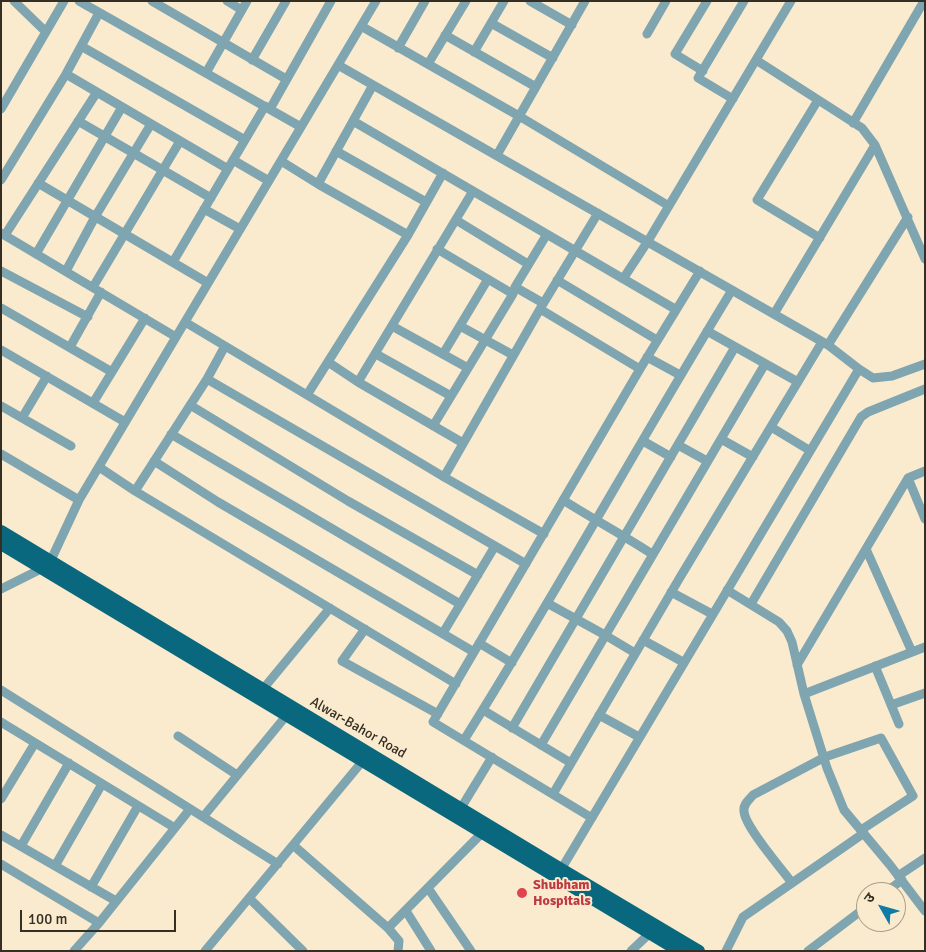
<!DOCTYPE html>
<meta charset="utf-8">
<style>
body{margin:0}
#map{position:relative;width:926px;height:952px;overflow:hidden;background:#fbebce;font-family:Signika,"Noto Sans Devanagari",sans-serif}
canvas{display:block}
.frame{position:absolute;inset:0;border:2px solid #342e23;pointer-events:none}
.north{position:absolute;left:856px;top:882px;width:50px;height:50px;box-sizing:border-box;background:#fbebce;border:1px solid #ab9f8a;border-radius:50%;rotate:308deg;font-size:14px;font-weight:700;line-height:20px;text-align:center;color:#342e23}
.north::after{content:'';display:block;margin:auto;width:18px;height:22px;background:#107ba5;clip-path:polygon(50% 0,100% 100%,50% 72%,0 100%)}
.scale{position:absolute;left:20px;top:910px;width:156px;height:22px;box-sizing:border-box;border:2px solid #342e23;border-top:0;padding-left:6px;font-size:15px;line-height:18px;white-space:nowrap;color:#342e23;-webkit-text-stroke:4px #fbebce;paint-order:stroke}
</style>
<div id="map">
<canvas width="926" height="952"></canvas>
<div class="frame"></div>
<div class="north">उ</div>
<div class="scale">100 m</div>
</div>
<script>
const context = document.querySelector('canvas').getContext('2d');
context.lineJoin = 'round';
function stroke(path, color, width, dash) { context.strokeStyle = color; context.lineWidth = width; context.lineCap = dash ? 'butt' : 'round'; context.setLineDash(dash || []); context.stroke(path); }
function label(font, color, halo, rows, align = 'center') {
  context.font = font + ' Signika,sans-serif'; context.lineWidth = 4; context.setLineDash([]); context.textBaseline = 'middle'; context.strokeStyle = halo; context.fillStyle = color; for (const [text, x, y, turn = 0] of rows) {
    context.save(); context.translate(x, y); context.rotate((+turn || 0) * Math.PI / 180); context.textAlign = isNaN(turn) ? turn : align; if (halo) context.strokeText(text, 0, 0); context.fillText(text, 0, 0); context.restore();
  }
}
stroke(new Path2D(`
 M14,1l32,31
 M79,1l222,126
 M152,1l134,78
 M227,1l15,9
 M530,1l42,24
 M491,23l62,35
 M361,26l158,90 150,90
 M647,34l19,-33
 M445,35l91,52
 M81,46l164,94
 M398,48l27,-47
 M474,52l30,-51
 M252,60l34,-59
 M756,60l106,68 13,17 50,114
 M428,64l38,-63
 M338,65l490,280 31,24
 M703,71l-28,-17 32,-53
 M206,73l41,-72
 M66,74l162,95
 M733,99l-35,-21 46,-77
 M818,100l-61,100 63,38
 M1,109l63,-108
 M270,109l61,-108
 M78,121l133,77
 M353,121l322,188
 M853,123l71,-122
 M336,151l90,51
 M497,155l88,-154
 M233,160l36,21
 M281,161l37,23 90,51
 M1,180l65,-106 33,-61
 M38,183l170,100
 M318,184l55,-99
 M204,209l36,20
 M456,220l72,44
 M1,233l175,104
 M5,235l92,-143
 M36,254l86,-147
 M173,262l92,-156
 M1,271l87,46
 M66,271l29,-54 56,-93
 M623,279l25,-38 143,-240
 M557,280l100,60
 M93,287l87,-146
 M543,303l-28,-16 32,-53
 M1,308l111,64
 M540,309l100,60
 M774,314l101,-169
 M185,322l259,155 100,57
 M392,326l76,42
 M460,326l53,29
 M707,331l91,51
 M828,345l80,-128
 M70,347l31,-55
 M1,350l124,72
 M376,354l75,42
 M443,354l45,-75
 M647,357l33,18
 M328,362l30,20 105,61
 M207,379l319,185
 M358,382l115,-191
 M307,395l101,-160 35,-62
 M93,403l52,-85
 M190,405l158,96 130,74
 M1,406l70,40
 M22,418l25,-42
 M433,426l80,-132 -76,-45
 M771,427l38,23
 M171,434l289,170
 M721,439l32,18
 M643,441l28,16
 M678,445l29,16
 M1,454l78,46
 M154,461l64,41 256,150
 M99,467l36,24 321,193
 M444,477l96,-168 58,-96
 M908,478l17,41
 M135,491l72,-112 18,-33
 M563,500c30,19 60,35 89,54
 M866,549l46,103
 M1,589l40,-20 10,-9 28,-60 297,-499
 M727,590l52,32 8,9 5,11 12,52 23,74 17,42 46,55 35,46
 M671,592l41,22
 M547,603l58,32 30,18
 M751,604l110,-187 7,-5 57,-23
 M365,629l-23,32 96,53
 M443,633l52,-87
 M643,640l40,22
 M479,643l33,20
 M797,665l111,-187 17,-7
 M875,666l24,58
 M263,689l67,-81
 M1,690l277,174
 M804,694l121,-47
 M891,705l34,-12
 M483,710l88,53
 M599,715l40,22
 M1,722l174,106
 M512,728l223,-381
 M178,736l59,39
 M464,740c93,-148 177,-301 268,-450
 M541,745l224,-381
 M553,794l126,-215 143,-237
 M1,799l34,-56
 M461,808l31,-51
 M203,817l83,-101
 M592,818l-159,-96 207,-353 60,-98
 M1,835l115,66
 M293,845l95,83
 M21,846l48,-83
 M1,864l98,59
 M55,866l47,-82
 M559,873l300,-504 14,9 19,-2 33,-12
 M898,876l27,-18
 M792,883c-10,-14 -48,-57 -48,-72 -1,-7 5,-11 9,-16l72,-38 56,-19 32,58 -52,34
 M91,887l47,-81
 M428,888l43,63
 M886,892l16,-12
 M249,898l54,53
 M406,911l25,40
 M74,951l25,-28 91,-114
 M205,951l161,-194
 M398,951l1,-10 -11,-13 94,-95
 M631,951l19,-18
 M726,951l17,-34 121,-84
 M808,951l58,-44`), '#7fa5b1', 9);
stroke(new Path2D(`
 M1,531l560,338 138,82
 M1,544l678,407`), '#0a687e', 12);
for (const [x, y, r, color] of [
 [522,893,6,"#e0444e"]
]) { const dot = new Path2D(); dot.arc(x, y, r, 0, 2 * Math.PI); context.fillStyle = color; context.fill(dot); stroke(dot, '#fbebce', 2); }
label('14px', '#342e23', '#fbebce', [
 ["Alwar-Bahor Road",358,728,30]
]);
label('bold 14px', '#be3a42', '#fbebce', [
 ["Shubham",533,885],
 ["Hospitals",533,901]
], 'left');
</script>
